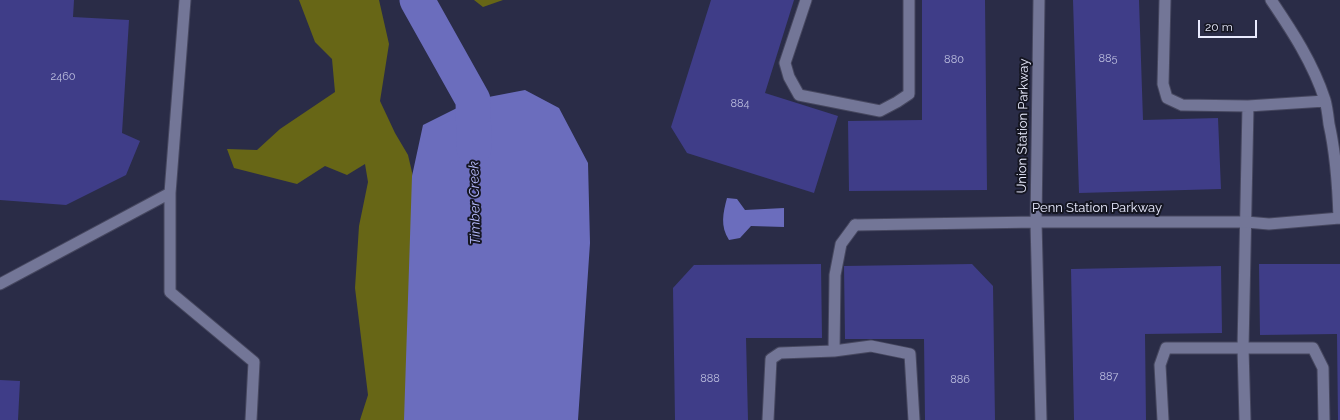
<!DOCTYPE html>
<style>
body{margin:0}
#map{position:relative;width:1340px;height:420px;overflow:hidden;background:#2a2c47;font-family:Raleway,sans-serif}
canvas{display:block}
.scale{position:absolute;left:1198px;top:20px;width:59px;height:18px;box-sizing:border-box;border:2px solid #e9ebfe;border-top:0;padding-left:5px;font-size:12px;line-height:14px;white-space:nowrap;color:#e9ebfe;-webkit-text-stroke:3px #151622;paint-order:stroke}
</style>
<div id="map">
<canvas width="1340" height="420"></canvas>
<div class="scale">20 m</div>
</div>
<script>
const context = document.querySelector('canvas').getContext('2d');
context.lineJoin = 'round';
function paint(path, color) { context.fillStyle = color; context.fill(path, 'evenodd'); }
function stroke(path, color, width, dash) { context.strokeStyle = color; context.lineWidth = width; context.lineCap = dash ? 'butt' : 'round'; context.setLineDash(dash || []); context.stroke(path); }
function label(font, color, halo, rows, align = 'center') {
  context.font = font + ' Raleway,sans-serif'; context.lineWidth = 4; context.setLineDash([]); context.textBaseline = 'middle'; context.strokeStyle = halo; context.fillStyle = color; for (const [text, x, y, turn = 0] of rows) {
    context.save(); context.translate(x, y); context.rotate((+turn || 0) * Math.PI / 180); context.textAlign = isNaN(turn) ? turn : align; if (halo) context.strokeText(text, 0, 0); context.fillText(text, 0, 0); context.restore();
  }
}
paint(new Path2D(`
 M299,0h80l10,44 -9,57 15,32 13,22 14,60 -4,205h-58l8,-25 -13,-107 4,-62 9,-44 -3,-18 -18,11 -22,-9 -28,18 -63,-16 -7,-19 30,1 23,-21 55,-37 -3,-33 -17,-17z
 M474,0h29l-20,7z`), '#676616');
paint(new Path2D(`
 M525,90l34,18 29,55 2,80 -12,177h-174l8,-244 11,-51 50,-25z
 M727,198l10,1 8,11 39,-2v19l-33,-1 -11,12 -11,2c-9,-14 -6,-27 -2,-42z`), '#6b6dbd');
stroke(new Path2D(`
 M417,0l56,100 1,48`), '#6b6dbd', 35);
paint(new Path2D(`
 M0,0h74l-1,17 56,3 -7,113 18,8 -14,34 -60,30 -66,-5z
 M711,0h83l-29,93 73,23 -24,77 -127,-40 -16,-26z
 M922,0h63l2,190 -138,1 -1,-70 74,-1z
 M1073,0h66l4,120 75,-2 3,71 -142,4z
 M821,264l1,74h-76l2,82h-73l-2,-132 21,-23z
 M972,264l21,22 2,134h-70l-1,-81h-79l-1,-73z
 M1259,264h81v156h-2l-1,-86 -77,1z
 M1221,266l1,67 -77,1 1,86h-72l-3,-151z
 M0,380l20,1 -2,39h-18z`), '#3f3d88');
const service = new Path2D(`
 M806,0l-21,63 4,14 10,18 81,16 17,-9 12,-8v-94
 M1165,0l-2,84 4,14 15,7 66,1 77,-5
 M1271,0c21,31 42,63 54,100 2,7 3,16 4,24 7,31 9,62 10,94
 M170,193l15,-193
 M0,284l170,-91v99l84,70 -3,58
 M834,351l1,-76 6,-31 14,-19
 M768,420l3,-61 9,-6 54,-2 37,-5 39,8 4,66
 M1163,420l-3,-55 6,-17h147l10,20 1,52
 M1245,420l-2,-72 5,-242`);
const minor = new Path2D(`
 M1039,0l-3,222 5,198
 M855,225l181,-3h210l23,2 71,-6`);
stroke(service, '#46475f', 13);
stroke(minor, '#46475f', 13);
stroke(service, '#737697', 11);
stroke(minor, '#737697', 11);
label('11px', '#bec0e0', null, [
 ["885",1108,59],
 ["880",954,60],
 ["2460",63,77],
 ["884",740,104],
 ["887",1109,377],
 ["888",710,379],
 ["886",960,380]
]);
label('13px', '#e9ebfe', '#151622', [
 ["Union Station Parkway",1023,126,-89],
 ["Penn Station Parkway",1097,208]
]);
label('italic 14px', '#b6bbfc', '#151622', [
 ["Timber Creek",475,203,-91]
]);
</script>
